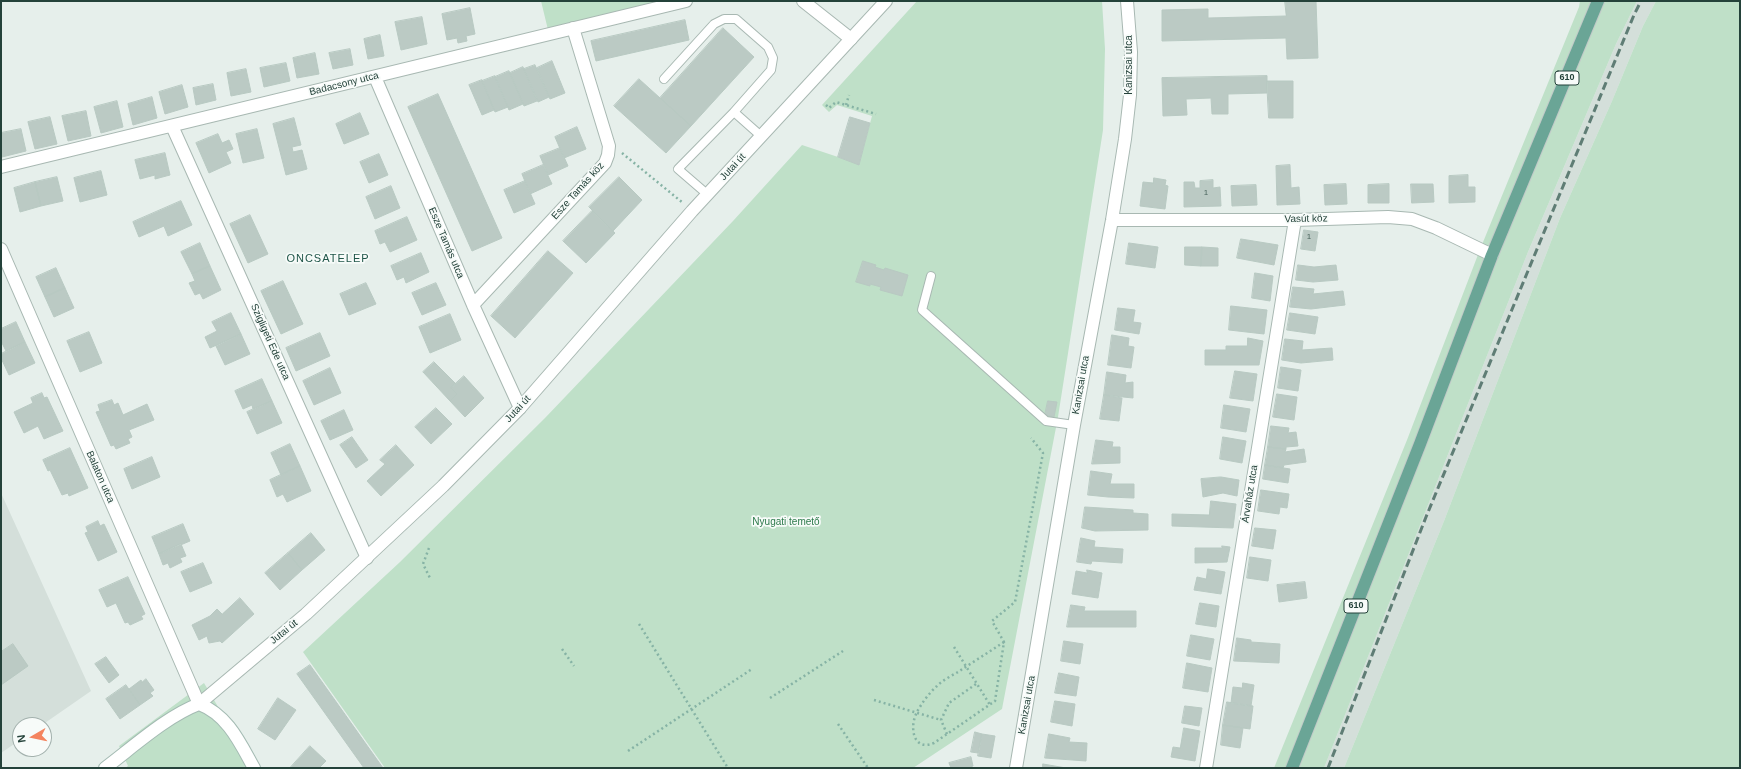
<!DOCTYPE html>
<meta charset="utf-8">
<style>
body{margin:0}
#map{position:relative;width:1741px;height:769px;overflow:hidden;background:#e6efeb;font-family:Arial,sans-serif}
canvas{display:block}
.frame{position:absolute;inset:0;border:2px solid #24423a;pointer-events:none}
.north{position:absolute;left:12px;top:717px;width:40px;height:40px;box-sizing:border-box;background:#f7fbf9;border:1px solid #a3b1ad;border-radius:50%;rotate:261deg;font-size:11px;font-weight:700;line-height:16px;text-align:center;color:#24423a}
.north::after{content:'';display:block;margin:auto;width:14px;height:18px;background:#f4845f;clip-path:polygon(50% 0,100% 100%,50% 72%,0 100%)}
</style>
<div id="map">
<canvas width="1741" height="769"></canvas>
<div class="frame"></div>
<div class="north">N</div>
</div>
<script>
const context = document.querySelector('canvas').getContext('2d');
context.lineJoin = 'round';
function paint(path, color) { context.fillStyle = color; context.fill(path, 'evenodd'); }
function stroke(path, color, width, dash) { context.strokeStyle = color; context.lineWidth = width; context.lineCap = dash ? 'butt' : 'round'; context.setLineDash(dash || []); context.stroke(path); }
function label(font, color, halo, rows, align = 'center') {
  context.font = font + ' Arial,sans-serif'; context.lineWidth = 3.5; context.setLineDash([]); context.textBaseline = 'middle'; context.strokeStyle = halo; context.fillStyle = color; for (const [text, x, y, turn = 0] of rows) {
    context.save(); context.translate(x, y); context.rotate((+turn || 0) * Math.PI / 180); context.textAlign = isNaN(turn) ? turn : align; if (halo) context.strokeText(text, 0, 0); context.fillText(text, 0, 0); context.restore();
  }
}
paint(new Path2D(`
 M1637,1h19l-13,25 -31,75 -52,117 -116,303 -100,247h-20l204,-516 88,-208z
 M1,493l90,198 -49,34h-22v15l-19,13z`), '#d4dfda');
paint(new Path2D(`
 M541,1h145l-137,33z
 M917,1h185l3,48 -2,81 -45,287 -56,292 -89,59h-528l-82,-116 97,-90 145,-144 188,-197 69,-76 57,19 13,-48 -35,-11 -8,7 -7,-7z
 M1580,1h57l-21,43 -88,208 -204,516h-50l133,-328 72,-188 100,-245z
 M1656,1h84v767h-396l100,-247 116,-303 52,-117 31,-75z
 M204,683l50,85h-129l3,-2 -9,-20z`), '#bfe0c8');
const building = new Path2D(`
 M1285,1h31l2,57 -31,1 -1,-21 -124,3v-31l46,-1v9l78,-2z
 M470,8l5,26 -9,2 1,5 -9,2 -1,-5 -10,2 -5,-26z
 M422,17l5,27 -26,6 -6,-28z
 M685,20l4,20 -93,21 -5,-20z
 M723,28l31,29 -63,69 -31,-28z
 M380,35l4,21 -16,3 -4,-20z
 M350,49l3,16 -20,4 -4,-16z
 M315,53l4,21 -22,4 -4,-20z
 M552,61l13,32 -15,6 -13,-31z
 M286,63l4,18 -26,6 -4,-19z
 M535,65l14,32 -11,5 -14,-33z
 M523,67l14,34 -13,5 -14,-33z
 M246,69l5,23 -20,4 -4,-23z
 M509,71l14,33 -14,6 -14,-33z
 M495,76l13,31 -13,5 -13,-31z
 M1267,76v17l-39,1v20h-16l-1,-16 -25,1 1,16 -24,1 -1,-38z
 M639,79l52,47 -25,27 -52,-47z
 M482,80l12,30 -12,5 -13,-30z
 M1267,81h26v37h-24z
 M213,84l3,16 -20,5 -3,-17z
 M182,85l6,22 -23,7 -6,-22z
 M438,94l64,144 -30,13 -64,-144z
 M152,97l5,21 -24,7 -5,-21z
 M117,101l6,26 -22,6 -7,-26z
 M86,111l5,25 -23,5 -6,-25z
 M360,113l9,21 -25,10 -8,-20z
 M50,117l7,27 -22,5 -7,-27z
 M850,117l20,6 -11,42 -21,-8z
 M294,118l7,27 -9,2 1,5 9,-2 5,19 -21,6 -13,-51z
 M577,127l9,22 -22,9 -9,-21z
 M21,129l5,22 -24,6 -1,-24z
 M257,129l7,29 -21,5 -7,-29z
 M218,134l4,9 7,-3 4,9 -7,3 5,11 -22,10 -13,-30z
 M560,148l8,18 -20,9 -8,-19z
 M165,153l5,22 -15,4v-4l-15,4 -5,-19z
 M379,154l9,21 -19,8 -9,-21z
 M543,165l9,19 -22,10 -8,-20z
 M1290,165l1,23 8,-1 1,17 -23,1 -1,-39z
 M101,171l6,24 -27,7 -6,-24z
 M1468,175v12h7v15l-26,1v-27z
 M57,177l6,24 -22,5 -6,-24z
 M619,177l23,23 -29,31 -24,-24z
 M1154,178l12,2 -1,5 3,1 -3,23 -25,-3 3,-24 10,1z
 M1213,180v8l7,-1 1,19 -37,1v-25h10l1,6h5v-7z
 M525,181l10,23 -21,9 -10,-23z
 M35,182l6,24 -21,6 -6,-24z
 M1346,184l1,20 -22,1 -1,-20z
 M1389,184v19h-21v-18z
 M1411,184h22l1,18 -22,1z
 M1256,185l1,20 -25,1 -1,-20z
 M391,186l9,22 -25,11 -9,-22z
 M181,201l11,24 -24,11 -4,-10 -25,11 -6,-15z
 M592,211l23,22 -29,30 -23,-22z
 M250,215l18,39 -20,9 -18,-39z
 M407,217l10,23 -27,12 -5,-10 -5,2 -5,-13z
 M1304,230l14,2 -3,19 -14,-2z
 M1241,239l37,6 -4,20 -37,-7z
 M200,243l10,23 -18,8 -11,-22z
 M1129,243l29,4 -3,21 -29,-4z
 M1185,247h17l-1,19 -16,-1z
 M1202,247l16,1v18h-17z
 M548,251l25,22 -58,65 -24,-22z
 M421,253l8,19 -23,11 -2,-6 -7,3 -6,-14z
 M863,261l13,4 -1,2 9,3 1,-2 23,7 -6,21 -22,-6 1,-3 -11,-3v2l-14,-4z
 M1298,265l16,2 22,-2 2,15 -25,2 -17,-2z
 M210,266l11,24 -18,9 -3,-6 -5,2 -6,-12 6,-2 -3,-7z
 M56,268l9,20 -20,9 -9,-20z
 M1255,273l18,3 -3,25 -18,-3z
 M283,281l20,43 -22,10 -20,-43z
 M366,283l10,21 -27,11 -9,-21z
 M436,283l10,22 -24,10 -10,-22z
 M1293,287l21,2 -1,5 30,-3 2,14 -34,4 -21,-2z
 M65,288l9,20 -20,9 -9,-20z
 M1231,306l36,4 -3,24 -35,-4z
 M1118,308l17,2 -2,12 8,1 -2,11 -24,-4z
 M231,313l10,21 -31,14 -5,-11 12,-6 -5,-9z
 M1290,313l28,4 -3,17 -28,-4z
 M450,314l11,26 -31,13 -11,-26z
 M16,322l9,20 -19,9 -5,-10v-12z
 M89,332l13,31 -22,9 -13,-31z
 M320,333l10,23 -34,15 -10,-23z
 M241,334l9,20 -25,11 -9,-19z
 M1112,335l17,3 -1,8 6,1 -3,21 -23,-3z
 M1248,338l15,3 -4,24h-54v-15h21v-4h21z
 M1285,339l18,2 -1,9 30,-2 1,12 -32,3 -19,-3z
 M25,342l10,21 -26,12 -8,-17v-4z
 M434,362l22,22 -5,4 6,6 -7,7 -27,-29z
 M1281,367l20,3 -3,21 -20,-3z
 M330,368l11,25 -27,12 -11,-24z
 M1235,371l22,3 -4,27 -23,-3z
 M1107,372l19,3 -1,8 8,-1v16l-29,-3z
 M464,376l20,22 -19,19 -15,-16 7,-7 -6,-6z
 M262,379l10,22 -19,8 -1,-4 -9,4 -8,-18z
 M42,393l2,5 3,-1 16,34 -19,8 -6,-13 -14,7 -10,-21 19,-9 -2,-5z
 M1277,394l20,3 -3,23 -21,-3z
 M1104,395l18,3 -3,23 -19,-2z
 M112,400l2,5 4,-2 5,12 24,-11 7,16 -25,10 3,7 -4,2 2,4 -14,6 -2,-4 -3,1 -15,-34 4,-1 -2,-6z
 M272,401l10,22 -25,11 -10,-22z
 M1048,401l9,1 -3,15 -9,-2z
 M1224,405l26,4 -4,23 -25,-4z
 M436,408l16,16 -21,20 -16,-17z
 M344,410l9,20 -23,10 -9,-19z
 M1271,426l18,2 -1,5 8,-1 2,14 -12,1v2l-18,-2z
 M352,437l16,23 -12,8 -16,-23z
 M1223,437l23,4 -4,22 -22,-4z
 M1096,440l17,2 -1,5h8v16l-28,1z
 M290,444l10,22 -19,9 -10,-22z
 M396,445l18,20 -33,31 -14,-15 18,-17 -5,-4z
 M1268,447l18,2 -1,3 19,-3 2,13 -22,3 -1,3 -18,-3z
 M70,448l18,40 -19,8 -1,-3 -6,2 -12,-25 -2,1 -5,-11z
 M152,457l8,20 -28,12 -8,-20z
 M1265,465l25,4 -2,14 -25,-4z
 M300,466l11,25 -24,11 -4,-8 -6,3 -7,-17z
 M1091,471l21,3 -2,10h24v14l-26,-1 -20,-2z
 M1221,477l18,3 -2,16 -14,-3 -20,4 -2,-18z
 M1261,490l28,4 -2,14 -7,-1 -1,7 -21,-3z
 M1211,501l25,3 -3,24 -61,-2v-12l37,1z
 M1085,507l48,3v3l15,1v16l-53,1 -13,-3z
 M98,521l2,5 4,-2 13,28 -19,9 -13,-28 3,-1 -2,-5z
 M183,524l7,17 -31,13 -7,-17z
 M1255,528l21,2 -3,19 -21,-3z
 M311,533l14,17 -23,20 -14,-17z
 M1081,538l14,3 -1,6 29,2 -1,14 -30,-2 -1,3 -14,-2z
 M181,544l5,12 -6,2 2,4 -12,6 -2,-5 -5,2 -4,-11z
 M1222,546l8,1 -3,15 -32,1v-15h27z
 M288,553l14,17 -22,20 -15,-17z
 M1250,557l21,3 -3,21 -21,-3z
 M203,563l9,20 -22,9 -9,-20z
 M1208,569l17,3 -4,22 -27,-4 3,-13 9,2z
 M1087,570l15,3 -4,25 -26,-4 4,-23 11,2z
 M128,577l17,37 -4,2 2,3 -13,6 -2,-3 -3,1 -9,-20 -9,4 -8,-17z
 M1305,582l2,16 -28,4 -2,-17z
 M240,598l14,16 -32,29 -2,-2 -11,2 -2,-7 -8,4 -7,-15 18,-9 7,-7 5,5z
 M1200,603l19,3 -3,21 -20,-3z
 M1071,605l14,2 -1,4h52v16h-69z
 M1191,635l23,4 -4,21 -23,-4z
 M1237,638l14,2v2l29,2 -1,19 -45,-2z
 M1064,641l19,3 -3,20 -19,-3z
 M13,644l15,22 -27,19v-33z
 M106,657l13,18 -10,8 -14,-19z
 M1187,663l25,5 -4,24 -25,-4z
 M310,665l73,103h-19l-67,-94z
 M1059,673l20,4 -3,19 -21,-3z
 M146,679l8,11 -4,3 3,3 -13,9 -11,-16 12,-9 1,2z
 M1243,683l11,2 -3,21 -20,-3 2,-16 9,1z
 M126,685l14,20 -20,14 -14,-20z
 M278,698l18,12 -21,30 -17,-11z
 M1055,701l20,3 -3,22 -21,-4z
 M1227,702l26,4 -3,23 -27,-4z
 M1185,706l17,2 -3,18 -17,-3z
 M1223,725l20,3 -3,20 -19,-3z
 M1184,728l16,3 -5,30 -24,-4 2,-10 7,1z
 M975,732l7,2 -4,19 -7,-1z
 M982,734l13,2 -4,22 -13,-2z
 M1049,734l21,4 -1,4 18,1 -1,18 -41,-3z
 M310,746l16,15 -7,7h-29z
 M971,757l2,9 -6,2h-16l-2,-5z
 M1043,764l23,4h-23z`);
paint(building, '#bbcac4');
stroke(building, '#b8c9c2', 1);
const service = new Path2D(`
 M664,79l50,-55 10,-5h12l32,28 5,11 -2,12 -37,42
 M707,194l-29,-25 56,-57 27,24
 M931,276l-9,34 124,111 28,4`);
const minor = new Path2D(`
 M803,1l48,38
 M375,77l98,228 47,103
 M172,126l195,432
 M1,167l685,-166
 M1112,220h183l93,-3 24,2 24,9 56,27
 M1,249l198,455
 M473,305l132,-142 3,-8 1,-9 -36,-118
 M1016,768l58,-343 38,-205 13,-81 5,-44 1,-43 -4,-51
 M1206,768l89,-548`);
const tertiary = new Path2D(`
 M199,704l107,-90 137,-128 77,-78 172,-197 194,-210`);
const secondary = new Path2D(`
 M105,768c28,-21 62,-52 94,-64 29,11 41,39 55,64`);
const primary = new Path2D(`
 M1292,768l128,-324 72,-189 106,-254`);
stroke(service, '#a8b8b2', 10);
stroke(minor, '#a8b8b2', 14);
stroke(tertiary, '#a8b8b2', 14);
stroke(secondary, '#a4bbb3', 14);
stroke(primary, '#c2cac8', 14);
stroke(new Path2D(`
 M826,105l3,3 7,-6 40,12
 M846,105l3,-10
 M622,153l61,50
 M429,548l-6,16 7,14
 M639,624l89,144
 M1004,642c-15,10 -31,20 -46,30 -7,4 -15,8 -21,14 -7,6 -16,18 -20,26 -8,15 -4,40 17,31l61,-42 9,-59 -12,-21 23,-19 28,-149 -12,-15
 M954,647l36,58
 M562,649l12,17
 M770,698l73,-47
 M874,700l67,20
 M838,724l30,44
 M947,734l-6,-14 8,-17 27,-19
 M628,751l124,-82`), '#86b3a5', 2.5, [2, 3]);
stroke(service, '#fff', 8);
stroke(minor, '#fff', 12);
stroke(tertiary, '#fff', 12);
stroke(secondary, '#fff', 12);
stroke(primary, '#6aa596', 12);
stroke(new Path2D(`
 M1328,768l98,-251 208,-502 7,-14`), '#5f7d75', 3, [8, 4]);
label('8px', '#4a645c', null, [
 ["1",1206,193],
 ["1",1309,237]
]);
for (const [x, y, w] of [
 [1567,78,24],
 [1356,606,24]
]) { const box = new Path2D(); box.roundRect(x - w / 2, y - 7, w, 14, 3); context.fillStyle = '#f7fbf9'; context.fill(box); stroke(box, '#24423a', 1); }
label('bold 9px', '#24423a', null, [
 ["610",1567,78],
 ["610",1356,606]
]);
label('10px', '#24423a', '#f7fbf9', [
 ["Kanizsai utca",1129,65,-90],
 ["Badacsony utca",344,84,-14],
 ["Jutai út",733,167,-47],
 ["Esze Tamás köz",578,191,-48],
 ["Vasút köz",1306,219,-1],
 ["Esze Tamás utca",446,243,67],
 ["Szigligeti Ede utca",270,342,66],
 ["Kanizsai utca",1081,385,-80],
 ["Jutai út",518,409,-47],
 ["Balaton utca",100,477,66],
 ["Árvaház utca",1250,494,-81],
 ["Jutai út",284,632,-39],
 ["Kanizsai utca",1027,705,-80]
]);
label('10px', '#2d7a4b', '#f7fbf9', [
 ["Nyugati temető",786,522]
]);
context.letterSpacing = '1px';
label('11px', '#1f5548', '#f7fbf9', [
 ["ONCSATELEP",328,259]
]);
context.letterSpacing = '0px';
</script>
